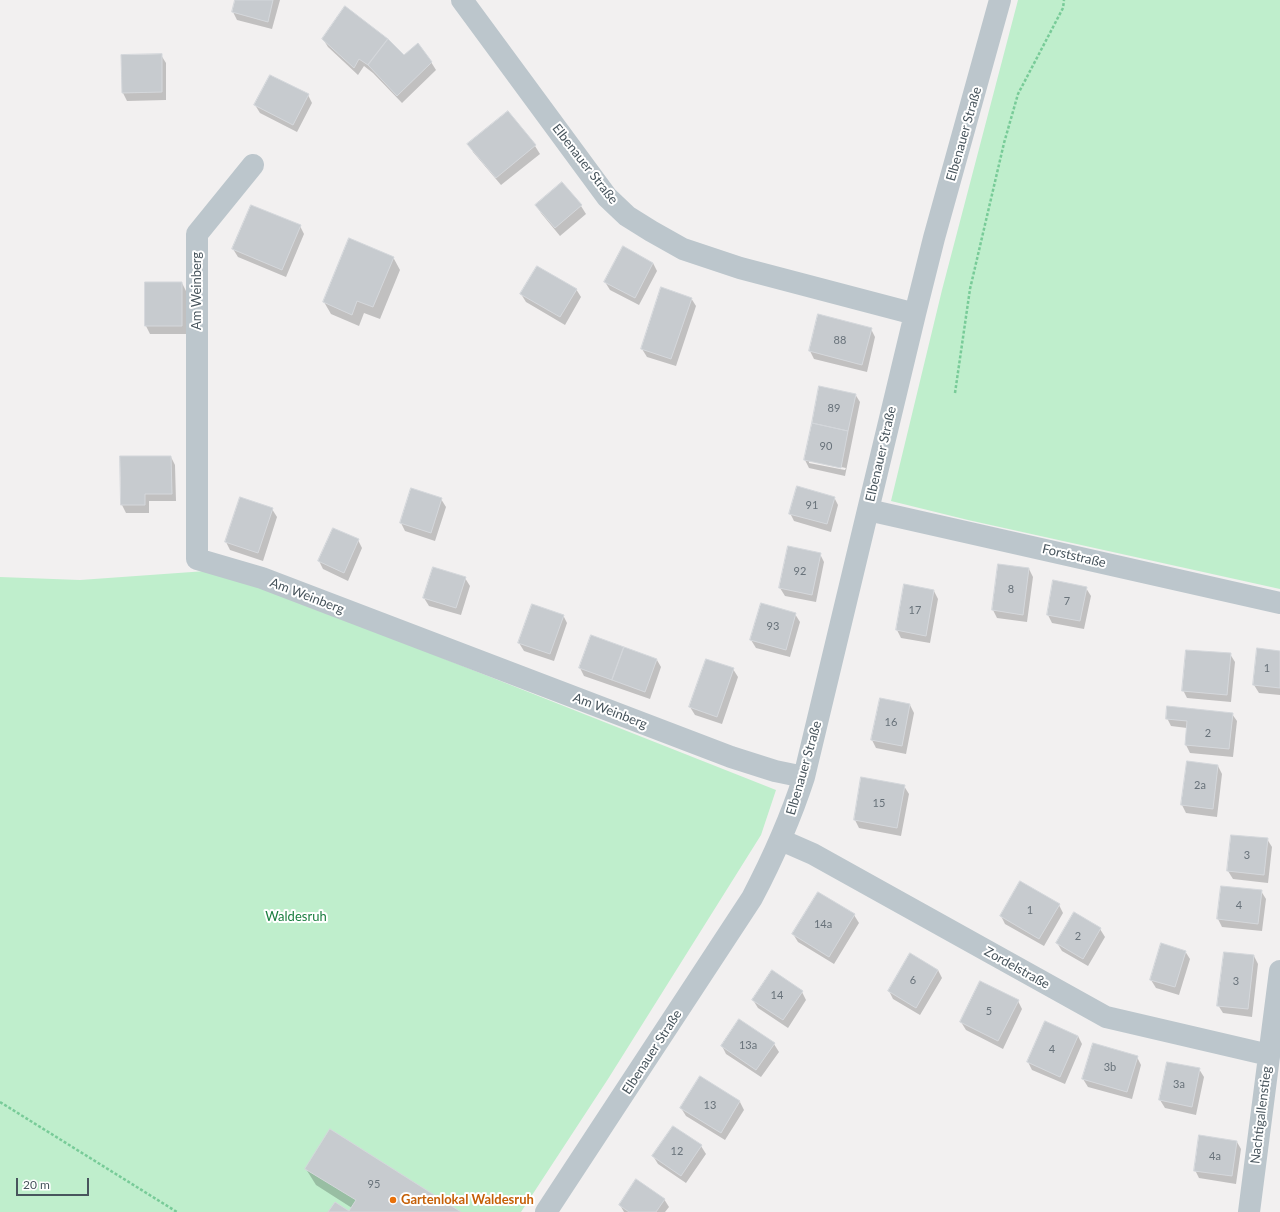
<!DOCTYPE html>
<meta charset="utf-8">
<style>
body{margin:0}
#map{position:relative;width:1280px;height:1212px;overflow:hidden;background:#f2f0f0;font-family:Lato,sans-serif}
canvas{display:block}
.scale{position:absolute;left:16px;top:1178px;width:73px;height:18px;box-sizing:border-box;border:2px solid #48555d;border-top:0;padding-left:5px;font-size:12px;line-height:14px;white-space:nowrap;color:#48555d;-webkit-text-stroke:3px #fff;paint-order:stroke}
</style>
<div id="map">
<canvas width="1280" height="1212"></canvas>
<div class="scale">20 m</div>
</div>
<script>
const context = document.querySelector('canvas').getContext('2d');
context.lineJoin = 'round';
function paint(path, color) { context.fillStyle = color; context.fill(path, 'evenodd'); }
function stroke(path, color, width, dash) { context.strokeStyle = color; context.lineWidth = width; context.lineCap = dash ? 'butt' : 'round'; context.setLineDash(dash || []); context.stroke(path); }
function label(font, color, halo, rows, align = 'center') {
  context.font = font + ' Lato,sans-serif'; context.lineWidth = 4; context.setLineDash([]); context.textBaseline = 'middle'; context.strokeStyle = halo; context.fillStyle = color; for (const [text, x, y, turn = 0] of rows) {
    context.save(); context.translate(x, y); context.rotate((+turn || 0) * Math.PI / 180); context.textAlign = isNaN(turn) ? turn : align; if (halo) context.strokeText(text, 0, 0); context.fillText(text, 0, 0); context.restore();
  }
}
paint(new Path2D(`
 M1018,0h262v589l-312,-69 -77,-19 51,-211z
 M220,570l556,220 -15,45 -153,244 -87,133h-521v-635l80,3z`), '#bfeecc');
paint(new Path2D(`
 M236,0h44l-8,29 -35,-9 -4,-8z
 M323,39l108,23 5,8 -34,33 -29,-30 -9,-7 -6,9 -30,-28z
 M161,55l5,8v37l-39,1 -4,-8z
 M308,95l4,8 -15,29 -37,-19 -5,-8z
 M508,112l27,34 5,8 -39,31 -28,-33 -4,-8z
 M562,183l19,23 5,8 -26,22 -19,-23 -5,-8z
 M300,226l4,8 -18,43 -48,-20 -5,-8z
 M350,239l43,18 7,13 -20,49 -16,-6 -5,13 -28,-12 -7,-12z
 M653,263l4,8 -18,34 -29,-15 -5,-8z
 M182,283l4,8v43h-36l-4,-8z
 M576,289l5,8 -16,28 -39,-23 -5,-8z
 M691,298l5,8 -20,60 -29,-9 -5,-8z
 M819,315l52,14 4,8 -8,35 -53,-13 -4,-8z
 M820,387l35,7 5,8 -15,74 -36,-8 -4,-8zM809,461l37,7 -1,2 -36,-7z
 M121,457h50l4,8 1,36h-27v12h-23l-4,-8z
 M834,497l4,8 -7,27 -37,-11 -4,-8z
 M441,499l5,8 -11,34 -30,-10 -4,-8z
 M272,509l5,8 -14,44 -33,-11 -4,-8z
 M333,529l25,11 4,8 -14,33 -25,-12 -4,-8z
 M820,554l4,8 -8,40 -31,-6 -5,-8z
 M999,565l30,4 4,8 -6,45 -30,-4 -4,-8z
 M465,578l5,8 -9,29 -32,-9 -5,-8z
 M1086,588l5,8 -7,33 -32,-6 -4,-8z
 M934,591l4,8 -8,44 -29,-5 -4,-8z
 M795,614l5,8 -10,35 -34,-9 -5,-8z
 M563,615l4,8 -13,38 -30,-10 -5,-8z
 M1280,652v43l-21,-2 -5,-8z
 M1230,654l5,8 -4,40 -44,-4 -4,-8z
 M657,660l4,7 -11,32 -66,-23 -4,-8z
 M733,669l5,8 -16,47 -27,-9 -5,-8z
 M910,705l4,8 -8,41 -30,-6 -4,-8z
 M1232,714l5,7 -4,36 -43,-4 -4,-8 1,-17 -16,-2 -4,-8z
 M1187,762l31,4 4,8 -5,43 -31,-4 -4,-8z
 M862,779l42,7 5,8 -8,42 -42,-8 -4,-8z
 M1232,836l35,3 5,8 -4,36 -35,-4 -5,-8z
 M1020,883l39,22 4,8 -19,33 -39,-22 -4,-8z
 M1261,891l5,8 -4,32 -40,-4 -4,-8z
 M854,915l5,8 -25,41 -36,-22 -5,-8z
 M1100,929l5,8 -17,29 -26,-15 -5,-8z
 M1185,951l5,8 -11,36 -23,-7 -5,-8z
 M1254,956l4,8 -6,53 -29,-4 -5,-8z
 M938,970l4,8 -22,37 -27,-16 -4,-8z
 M802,992l4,8 -18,28 -30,-20 -5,-8z
 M1018,1001l4,8 -19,40 -37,-19 -5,-8z
 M1078,1036l4,8 -17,40 -33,-14 -4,-8z
 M774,1044l5,8 -18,25 -35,-23 -4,-8z
 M1137,1057l4,8 -9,34 -44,-12 -5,-8z
 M1168,1063l31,6 5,8 -8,38 -31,-7 -5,-8z
 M740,1102l4,8 -19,30 -39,-24 -5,-8z
 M674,1127l27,19 5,8 -20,29 -28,-19 -5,-8z
 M1237,1142l4,7 -5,35 -37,-6 -4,-8z
 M306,1169l154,43h-111l3,-4 -36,-23z
 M664,1199l5,8 -4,5h-41l-4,-7z`), '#0003');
const building = new Path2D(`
 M235,0h38l-5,22 -36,-10z
 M345,6l43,33 -20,26 -9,-6 -5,9 -32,-29z
 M388,39l16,16 14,-12 14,19 -35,34 -29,-31z
 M162,54v38l-40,1 -1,-38z
 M270,75l39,19 -16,31 -39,-20z
 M508,111l28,34 -40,33 -29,-34z
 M562,182l20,23 -27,23 -20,-23z
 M251,205l50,20 -19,45 -50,-21z
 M349,238l45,19 -21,50 -16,-6 -5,14 -29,-13z
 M623,246l30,17 -18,35 -31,-16z
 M537,266l40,23 -17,28 -40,-23z
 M145,282h37v44h-37z
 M661,287l31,11 -21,61 -30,-10z
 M818,314l54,14 -10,37 -53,-14z
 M819,386l37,8 -8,37 -36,-8z
 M812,423l36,8 -7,37 -37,-8z
 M120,456h51l1,38h-27v11h-24z
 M797,486l38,11 -8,27 -38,-10z
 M411,488l31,10 -11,35 -31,-10z
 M240,497l33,11 -15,45 -33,-11z
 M333,528l26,11 -15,34 -26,-12z
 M788,546l33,7 -9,42 -33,-7z
 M998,564l31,4 -6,47 -31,-5z
 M433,567l33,10 -10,31 -33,-10z
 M1053,580l34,7 -7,34 -33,-6z
 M904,584l30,6 -8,46 -30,-6z
 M761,603l35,10 -10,37 -36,-10z
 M532,604l32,11 -14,39 -32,-11z
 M591,635l33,12 -12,33 -33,-12z
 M624,647l33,12 -12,33 -33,-12z
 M1257,648l23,3v37l-27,-3z
 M1186,650l45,3 -4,42 -45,-4z
 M706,659l28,9 -17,49 -28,-10z
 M880,698l30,6 -8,42 -31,-6z
 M1167,706l66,7 -4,36 -44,-4 2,-24 -21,-2z
 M1187,761l31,4 -5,44 -32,-4z
 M861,777l44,8 -8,43 -43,-8z
 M1231,835l37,3 -4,37 -37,-4z
 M1020,881l40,23 -21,35 -39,-23z
 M1221,886l41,4 -4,34 -41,-5z
 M818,892l37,22 -26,43 -37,-23z
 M1074,912l27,16 -18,31 -27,-16z
 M1161,943l25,8 -11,36 -25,-7z
 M1224,952l30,3 -6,54 -31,-3z
 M910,953l28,17 -22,38 -28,-17z
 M772,970l31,21 -20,29 -31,-20z
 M980,981l39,19 -21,41 -38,-19z
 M739,1019l36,24 -19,27 -35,-24z
 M1045,1021l33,15 -18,41 -33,-15z
 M1093,1043l45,13 -11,36 -45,-13z
 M1167,1062l33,6 -8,39 -33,-7z
 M700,1076l40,25 -19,32 -41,-25z
 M673,1126l29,19 -21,31 -29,-20z
 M330,1129l131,83h-133l7,-10 14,9 7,-11 -51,-31z
 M1199,1135l38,6 -5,35 -38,-5z
 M636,1179l29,20 -9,13h-27l-10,-7z`);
paint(building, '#c7cbcf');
stroke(building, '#d4d7db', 1);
stroke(new Path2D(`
 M955,393l15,-104 34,-146 14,-49 45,-86 1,-8
 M0,1102l177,110`), '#78cb98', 2.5, [3, 2]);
stroke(new Path2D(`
 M462,0l145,197 20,19 24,15 32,18 57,19 175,46
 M253,165l-56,69v325l65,19 469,179 44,14 29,6
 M868,510l412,93
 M781,840l32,14 293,163 163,38
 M546,1212l206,-314c21,-40 38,-78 52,-121l111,-463 19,-76 66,-238
 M1249,1212l31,-241`), '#bcc6cc', 22);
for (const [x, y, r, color] of [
 [393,1200,4,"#e8710a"]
]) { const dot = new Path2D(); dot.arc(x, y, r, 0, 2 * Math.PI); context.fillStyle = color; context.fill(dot); stroke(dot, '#fff', 1.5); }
label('11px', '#68727a', null, [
 ["88",840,340],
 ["89",834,408],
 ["90",826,446],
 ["91",812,505],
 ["92",800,571],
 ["8",1011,589],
 ["7",1067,601],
 ["17",915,610],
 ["93",773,626],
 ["1",1267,668],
 ["16",891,722],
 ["2",1208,733],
 ["2a",1200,785],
 ["15",879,803],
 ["3",1247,855],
 ["4",1239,905],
 ["1",1030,910],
 ["14a",823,924],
 ["2",1078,936],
 ["6",913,980],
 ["3",1236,981],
 ["14",777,995],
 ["5",989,1011],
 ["13a",748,1045],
 ["4",1052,1049],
 ["3b",1110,1067],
 ["3a",1179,1084],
 ["13",710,1105],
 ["12",677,1151],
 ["4a",1215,1156],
 ["95",374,1184]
]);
label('13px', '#48555d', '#fff', [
 ["Elbenauer Straße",964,134,-74],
 ["Elbenauer Straße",585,164,52],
 ["Am Weinberg",197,291,-90],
 ["Elbenauer Straße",881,454,-77],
 ["Forststraße",1074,556,13],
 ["Am Weinberg",307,596,21],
 ["Am Weinberg",610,711,21],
 ["Elbenauer Straße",804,768,-74],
 ["Zordelstraße",1017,968,29],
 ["Elbenauer Straße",652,1052,-57],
 ["Nachtigallenstieg",1261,1115,-83]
]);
label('13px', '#1a7d3f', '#fff', [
 ["Waldesruh",296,917]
]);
label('bold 13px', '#c56008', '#fff', [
 ["Gartenlokal Waldesruh",401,1200]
], 'left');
</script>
